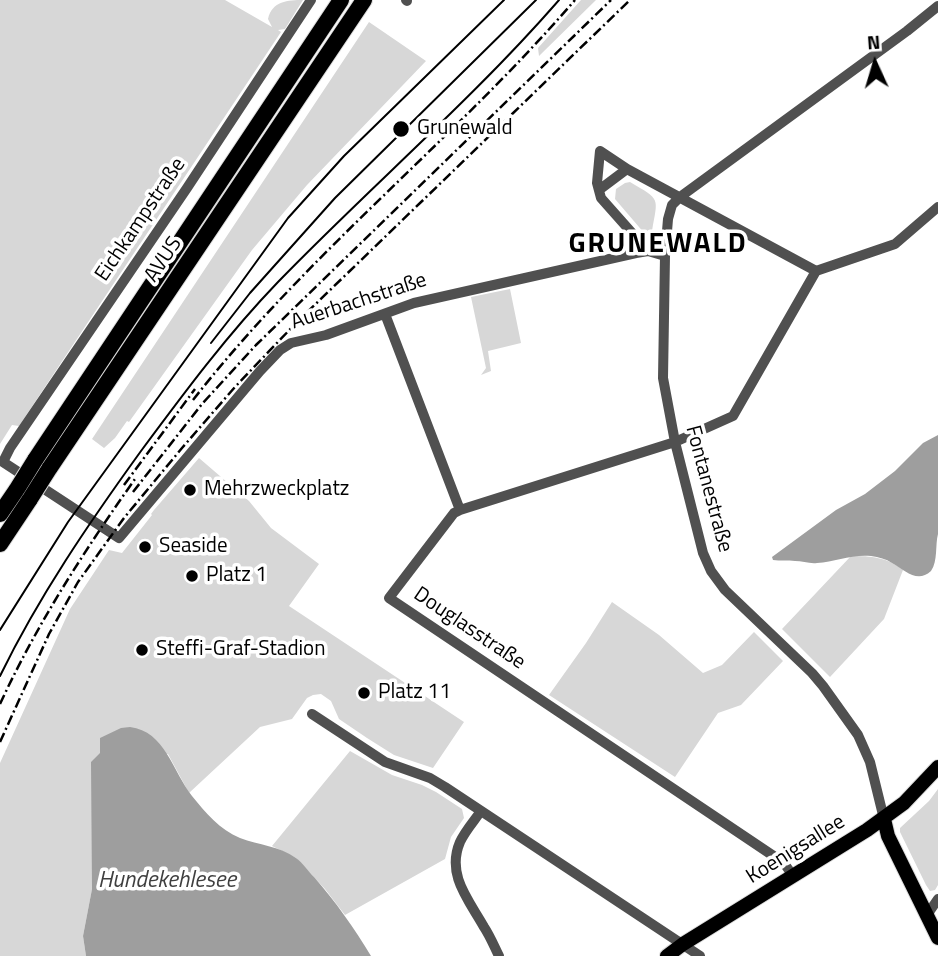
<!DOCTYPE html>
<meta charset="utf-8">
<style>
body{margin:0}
#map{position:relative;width:938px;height:956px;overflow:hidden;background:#fff;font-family:"Titillium Web",sans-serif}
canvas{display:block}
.north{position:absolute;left:840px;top:28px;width:70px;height:70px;-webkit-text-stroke:5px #fff;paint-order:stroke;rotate:356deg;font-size:19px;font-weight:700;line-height:28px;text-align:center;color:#000}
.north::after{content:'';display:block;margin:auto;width:24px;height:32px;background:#000;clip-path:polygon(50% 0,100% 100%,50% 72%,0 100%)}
</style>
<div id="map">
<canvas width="938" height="956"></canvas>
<div class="north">N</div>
</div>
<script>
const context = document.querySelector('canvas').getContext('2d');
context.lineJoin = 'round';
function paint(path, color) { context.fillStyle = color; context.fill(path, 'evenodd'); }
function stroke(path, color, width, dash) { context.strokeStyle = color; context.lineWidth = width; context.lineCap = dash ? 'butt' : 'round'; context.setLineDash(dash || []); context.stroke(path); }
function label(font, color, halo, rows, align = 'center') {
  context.font = font + ' "Titillium Web",sans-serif'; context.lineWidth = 7; context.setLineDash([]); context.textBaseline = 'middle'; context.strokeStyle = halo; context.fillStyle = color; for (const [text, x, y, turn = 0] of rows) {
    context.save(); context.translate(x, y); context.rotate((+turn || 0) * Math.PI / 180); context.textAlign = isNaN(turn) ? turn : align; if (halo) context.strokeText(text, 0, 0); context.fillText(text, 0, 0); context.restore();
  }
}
paint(new Path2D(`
 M0,0h225l47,27 -4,-8c4,-18 20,-19 35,-19l-18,29 -7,1 3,2 -262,394 -7,-1 -12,19z
 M581,0h15l-57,56 -1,-8z
 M369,22l57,39 -119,124 -55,65 -123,172 -2,-1 -12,17 -11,10 -12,-9z
 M630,182c31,18 28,15 22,49l-7,3 -30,-35 1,-10 9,-6z
 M510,289l11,54 -33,8 3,20 -10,4 5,-7 -15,-71z
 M199,458l50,43 22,27 48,36 -30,42 175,116 -31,46 -39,-13 -27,-17 -28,-19 -8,-18 -10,-7 -8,1 -6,3 -15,21 -32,8 -71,66 -21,-39 -68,-1 -8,136 -9,47 3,20h-86v-193l70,-154 39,-59 13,3 30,-38 -1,-1 3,-4z
 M851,556c20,0 36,1 52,14l-19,49 -54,58 -48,-48z
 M612,602l47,33 44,38 19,-8 32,-33 29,29 -42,44 -23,8 -43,64 -126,-82 37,-52z
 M350,751l42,24 30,10 14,7 26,17 2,9 -13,19 -6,22 -100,56 -20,-26 -29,-31 -24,-12z
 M938,789v96l-3,5 -5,1 -4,-6 -26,-53v-4l29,-27z`), '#d7d7d7');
paint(new Path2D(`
 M938,435v99c-3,11 0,27 -7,37 -14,13 -26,-1 -39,-8 -6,-4 -13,-6 -21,-7 -19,-2 -36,6 -54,7 -7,1 -15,-2 -22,-2 -7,-1 -15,0 -22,-1l-1,-3 64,-47 29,-16 30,-23 28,-28z
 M130,727c35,4 43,45 62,69 13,16 28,34 48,42 19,7 39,8 56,20 7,5 12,13 18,19 22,25 40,51 57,79h-285l-3,-20 9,-47 -1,-127 9,-9v-15l21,-10z`), '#9e9e9e');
const major = new Path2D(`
 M884,819l4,17 50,102
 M667,956l16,-12 184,-114 37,-27 34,-36`);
const highway = new Path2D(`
 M35,460l306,-460
 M49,469l315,-469
 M0,514l17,-25
 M0,544l30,-45`);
stroke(major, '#dbdbdb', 16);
stroke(highway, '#dbdbdb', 18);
stroke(new Path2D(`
 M311,0l-124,188 -177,260 -7,14 116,76 141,-167 20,-21 11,-7 35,-8 88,-32 222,-50 12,-2 17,5
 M406,0l1,1
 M599,190l28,-21
 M648,251l-47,-53 -4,-15 3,-32 27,18 189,102 79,-27 43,-37
 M385,314l75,196 -6,3 -65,85 395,265 9,13
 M460,510l215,-68 58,-26 83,-145
 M312,714l73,48 45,16 15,9 255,169
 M481,811c-7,10 -16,20 -21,31 -14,33 9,58 24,85 6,9 10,19 15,29
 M884,819l-14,-57 -12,-27 -35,-49 -11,-13 -87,-83 -14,-19 -8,-18 -28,-111 -12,-64 2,-122 3,-37 4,-14 8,-8 227,-166 31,-25
 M927,915l11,-16`), '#505050', 10);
stroke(major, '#000', 14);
stroke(highway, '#000', 16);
stroke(new Path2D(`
 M211,343l39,-50 85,-95 201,-198
 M0,630l68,-108 220,-304 56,-62 160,-156
 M0,676c39,-80 89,-153 141,-225 43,-58 86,-116 137,-169 92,-95 194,-182 281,-282`), '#000', 2);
stroke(new Path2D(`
 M193,400c114,-146 261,-260 382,-400
 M124,485l71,-96
 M133,492l69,-88 54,-59 355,-345
 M0,704c37,-80 84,-153 135,-225
 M0,742l49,-108 29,-52 46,-64 58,-70 53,-61 62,-65 333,-322`), '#000', 2.5, [10, 3.5, 2, 3.5]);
const highwayBridge = new Path2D(`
 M17,489l18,-29
 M30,499l19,-30`);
stroke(highwayBridge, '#dbdbdb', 18, []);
stroke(highwayBridge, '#000', 16);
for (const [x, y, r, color] of [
 [401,129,9,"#000"],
 [190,490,7,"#000"],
 [145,547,7,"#000"],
 [192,576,7,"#000"],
 [142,650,7,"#000"],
 [364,693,7,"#000"]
]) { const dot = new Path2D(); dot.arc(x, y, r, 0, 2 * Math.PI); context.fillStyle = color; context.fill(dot); stroke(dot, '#fff', 2.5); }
label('21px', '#000', '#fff', [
 ["Grunewald",417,129],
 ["Mehrzweckplatz",204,490],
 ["Seaside",159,547],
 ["Platz 1",206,576],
 ["Steffi-Graf-Stadion",156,650],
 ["Platz 11",378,693]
], 'left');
label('21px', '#000', '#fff', [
 ["Eichkampstraße",141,220,-56],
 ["AVUS",164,260,-56],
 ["Auerbachstraße",359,302,-18],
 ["Fontanestraße",708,489,75],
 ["Douglasstraße",469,629,34],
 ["Koenigsallee",796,850,-32]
]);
label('italic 23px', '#3f3f3f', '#fff', [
 ["Hundekehlesee",167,881]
]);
context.letterSpacing = '2px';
label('bold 28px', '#000', '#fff', [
 ["GRUNEWALD",658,245]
]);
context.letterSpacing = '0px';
</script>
